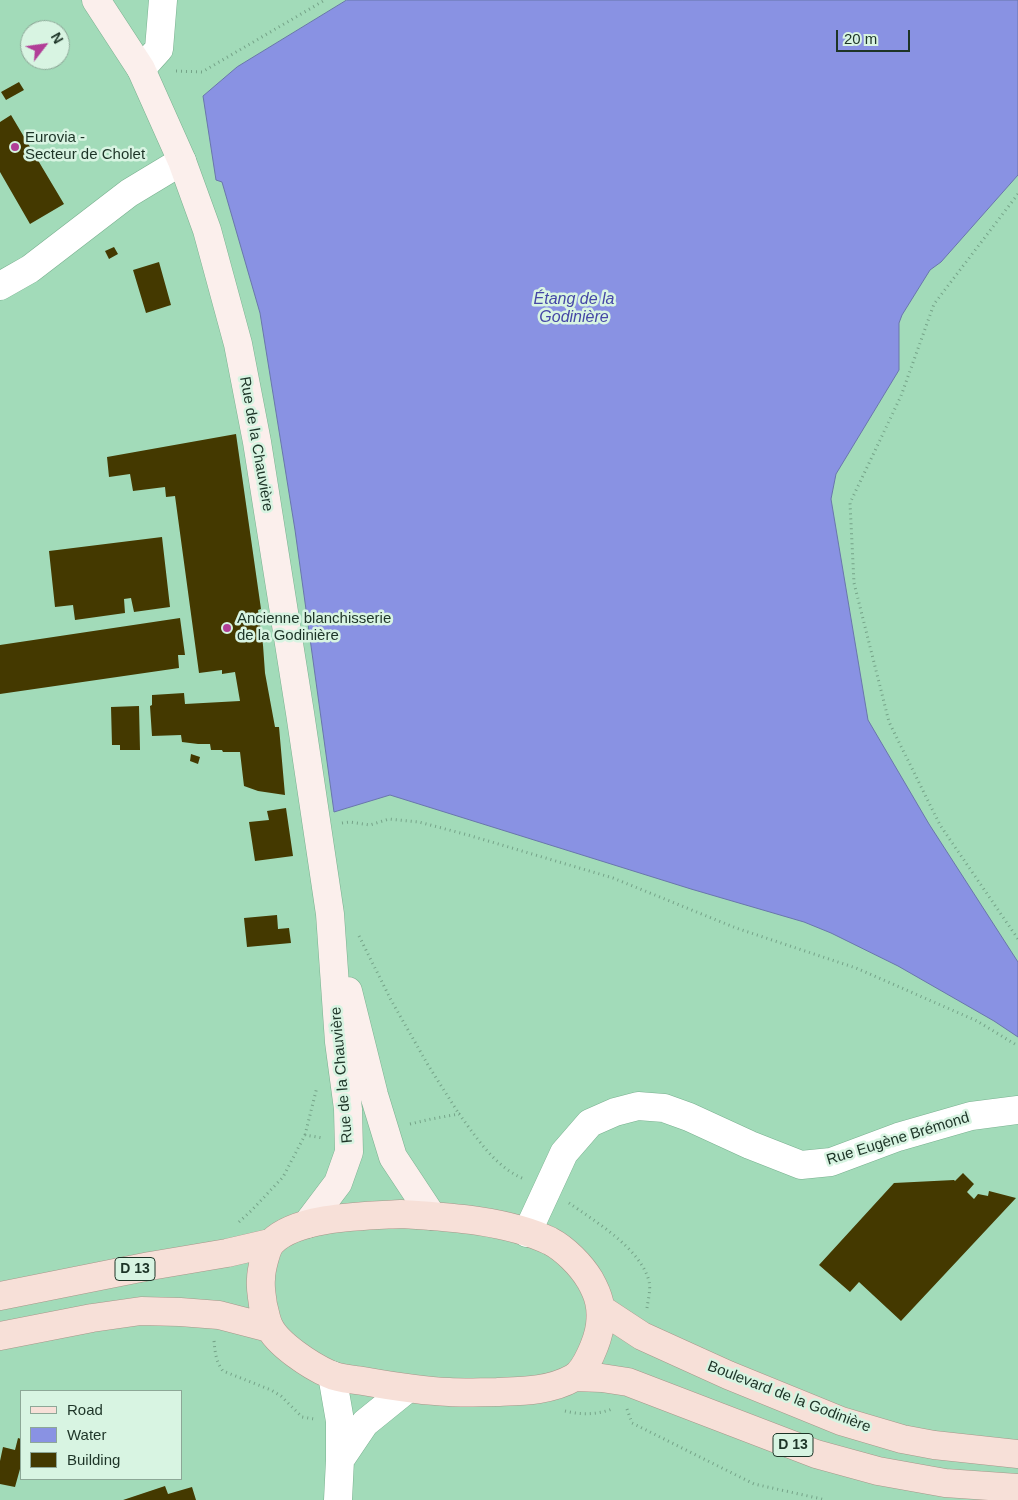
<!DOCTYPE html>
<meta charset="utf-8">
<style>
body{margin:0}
#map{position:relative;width:1018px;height:1500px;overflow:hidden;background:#a2dbb9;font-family:Arial,sans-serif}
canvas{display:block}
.legend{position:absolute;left:20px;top:1390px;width:162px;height:90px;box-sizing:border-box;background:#d8f4e2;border:1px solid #8da797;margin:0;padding:6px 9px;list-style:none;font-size:15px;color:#1d3427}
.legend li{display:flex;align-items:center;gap:10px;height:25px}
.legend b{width:25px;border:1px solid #8da797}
.north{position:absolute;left:20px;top:20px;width:50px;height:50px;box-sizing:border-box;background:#d8f4e2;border:1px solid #8da797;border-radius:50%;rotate:60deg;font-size:14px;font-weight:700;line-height:20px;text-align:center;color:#1d3427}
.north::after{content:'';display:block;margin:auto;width:18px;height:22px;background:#b13e97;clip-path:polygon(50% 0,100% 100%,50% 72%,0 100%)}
.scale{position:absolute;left:836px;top:30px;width:74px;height:22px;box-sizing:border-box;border:2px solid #1d3427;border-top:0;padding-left:6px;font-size:15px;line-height:18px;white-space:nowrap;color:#1d3427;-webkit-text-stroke:4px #d8f4e2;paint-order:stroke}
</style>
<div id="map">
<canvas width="1018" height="1500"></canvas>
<ul class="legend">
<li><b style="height:6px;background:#f7e0d8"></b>Road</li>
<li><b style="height:14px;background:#8992e3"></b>Water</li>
<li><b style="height:14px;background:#443900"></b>Building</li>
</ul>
<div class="north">N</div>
<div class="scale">20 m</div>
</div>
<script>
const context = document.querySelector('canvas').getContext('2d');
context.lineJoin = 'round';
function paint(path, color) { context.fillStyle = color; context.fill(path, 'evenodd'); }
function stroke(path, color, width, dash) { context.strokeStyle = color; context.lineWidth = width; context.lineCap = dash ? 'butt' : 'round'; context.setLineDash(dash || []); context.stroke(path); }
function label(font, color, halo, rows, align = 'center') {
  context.font = font + ' Arial,sans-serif'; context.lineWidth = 5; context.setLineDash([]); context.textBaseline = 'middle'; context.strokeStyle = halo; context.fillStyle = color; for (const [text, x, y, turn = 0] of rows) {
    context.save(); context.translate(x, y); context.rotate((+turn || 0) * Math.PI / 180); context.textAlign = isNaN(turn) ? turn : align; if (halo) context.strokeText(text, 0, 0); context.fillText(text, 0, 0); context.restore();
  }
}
const water = new Path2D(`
 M347,0h671v175l-77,87 -11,8 -28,45 -3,8v47l-63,104 -5,25 37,221 61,104 89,138v75l-24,-16 -96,-55 -67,-33 -27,-11 -113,-33 -301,-94 -56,17 -39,-282 -35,-217 -38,-131 -6,-2 -13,-84 34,-29z`);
paint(water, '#8992e3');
stroke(water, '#6976ab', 1);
paint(new Path2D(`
 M19,82l5,8 -18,10 -5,-8z
 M11,115l53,89 -34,20 -30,-52v-50z
 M114,247l4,7 -9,5 -4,-8z
 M159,262l12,43 -25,8 -13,-43z
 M236,434l25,175 -3,1 5,35 2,28 10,54h4l6,68 -27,-4 -14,-5 -4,-34h-17l-1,-2h-11l-1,-6h-12l-16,-2 -1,-7 -29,1 -2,-30 2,-1v-10l32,-2 1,11 55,-3 -5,-29 -13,2v-4l-23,3 -24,-177 -9,1 -1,-10 -32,4 -3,-17 -21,3 -2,-20z
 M162,537l8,70 -36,5 -3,-14 -7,1 1,14 -50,7 -2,-15 -18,2 -6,-56z
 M180,618l5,37h-7l1,13 -179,26v-49z
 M139,706l1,44h-20v-5h-8l-1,-38z
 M191,754l9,3 -2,7 -8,-3z
 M286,808l7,48 -38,5 -6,-39 20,-2 -2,-9z
 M277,915l1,14 11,-1 2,15 -44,4 -3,-29z
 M963,1173l11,11 -7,8 7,7 4,-5 10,2 1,-5 27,7 -115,123 -42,-39 -9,10 -31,-27 75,-82 60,-3 1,1z
 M18,1438l3,1v31l-1,-1 -5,18 -15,-3v-23l3,-14 12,3z
 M165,1486l3,8 24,-7 4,13h-73z`), '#443900');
const minor = new Path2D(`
 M141,69l18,-20 4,-49
 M0,286l30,-17 99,-76 53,-32
 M527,1233l37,-80 26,-30 25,-11 23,-6 26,2 25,9 61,28 51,20 30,-3 67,-25 73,-21 47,-6
 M332,1375l8,46v39l-2,40
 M340,1460l25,-37 42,-34`);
const secondary = new Path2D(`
 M96,0l45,69 41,92 25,69 31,114 19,98 43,271 30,201 9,128 9,67 1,43 -11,31 -31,41
 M348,991l26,104 19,62 39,59`);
const primary = new Path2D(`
 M401,1214c48,3 105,6 149,27 15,8 31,24 40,39 9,16 12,27 10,45 -2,15 -14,46 -27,53 -23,13 -51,13 -76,14 -16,0 -32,1 -48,0 -29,-1 -58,-6 -86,-11 -11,-2 -24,-2 -34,-7 -18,-8 -52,-30 -60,-48 -3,-6 -4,-14 -6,-21 -1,-9 -3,-17 -2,-26 0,-8 5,-31 11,-37 26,-26 94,-26 129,-28z
 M0,1296l150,-30 77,-13 43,-10
 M601,1309l41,27 86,39 113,46 61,18 32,6 84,9
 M0,1336l92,-18 49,-7 39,1 39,3 50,13
 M575,1377l27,1 26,4 188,72 62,17 67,12 73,5`);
stroke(minor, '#79b08f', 29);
stroke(secondary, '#79b08f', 29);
stroke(primary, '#a79689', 29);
stroke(new Path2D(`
 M176,71l26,1 123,-72
 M1018,194l-84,110 -33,92 -51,107 4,80 35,139 51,103 78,114
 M342,823l8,-1 20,3 19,-6 30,3 49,13 145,43 123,50 120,40 121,53 41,25
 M359,936l32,64 37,65 31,49
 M410,1124l21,-5 28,-5c18,24 36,53 65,65
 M305,1135l12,-48
 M569,1203c27,19 71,45 80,78 2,9 -1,19 -2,27
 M239,1222l13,-12 31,-33 22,-42 18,3
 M214,1341c1,11 2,21 9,30l48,19 10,6 21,21 12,2
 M627,1409l5,14 122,61 72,16
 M565,1411c16,4 34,4 49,-3`), '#75a388', 3, [1, 4]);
stroke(minor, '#fff', 28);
stroke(secondary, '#fbefec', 28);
stroke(primary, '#f7e0d8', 28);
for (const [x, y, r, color] of [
 [15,147,5,"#b13e97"],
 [227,628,5,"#b13e97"]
]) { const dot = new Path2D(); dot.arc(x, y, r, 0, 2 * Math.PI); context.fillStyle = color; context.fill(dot); stroke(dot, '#d8f4e2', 2); }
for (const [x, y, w] of [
 [135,1269,40],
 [793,1445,40]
]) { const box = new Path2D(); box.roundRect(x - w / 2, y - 11.5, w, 23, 4); context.fillStyle = '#d8f4e2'; context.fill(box); stroke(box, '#1d3427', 1); }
label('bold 14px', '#1d3427', null, [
 ["D 13",135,1269],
 ["D 13",793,1445]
]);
label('15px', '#1d3427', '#d8f4e2', [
 ["Eurovia -",25,138],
 ["Secteur de Cholet",25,155],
 ["Ancienne blanchisserie",237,619],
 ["de la Godinière",237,636]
], 'left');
label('15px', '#1d3427', '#d8f4e2', [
 ["Rue de la Chauvière",256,444,80],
 ["Rue de la Chauvière",342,1075,-95],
 ["Rue Eugène Brémond",898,1139,-17],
 ["Boulevard de la Godinière",789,1397,21]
]);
label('italic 16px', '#4547a6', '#d8f4e2', [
 ["Étang de la",574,300],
 ["Godinière",574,318]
]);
</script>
